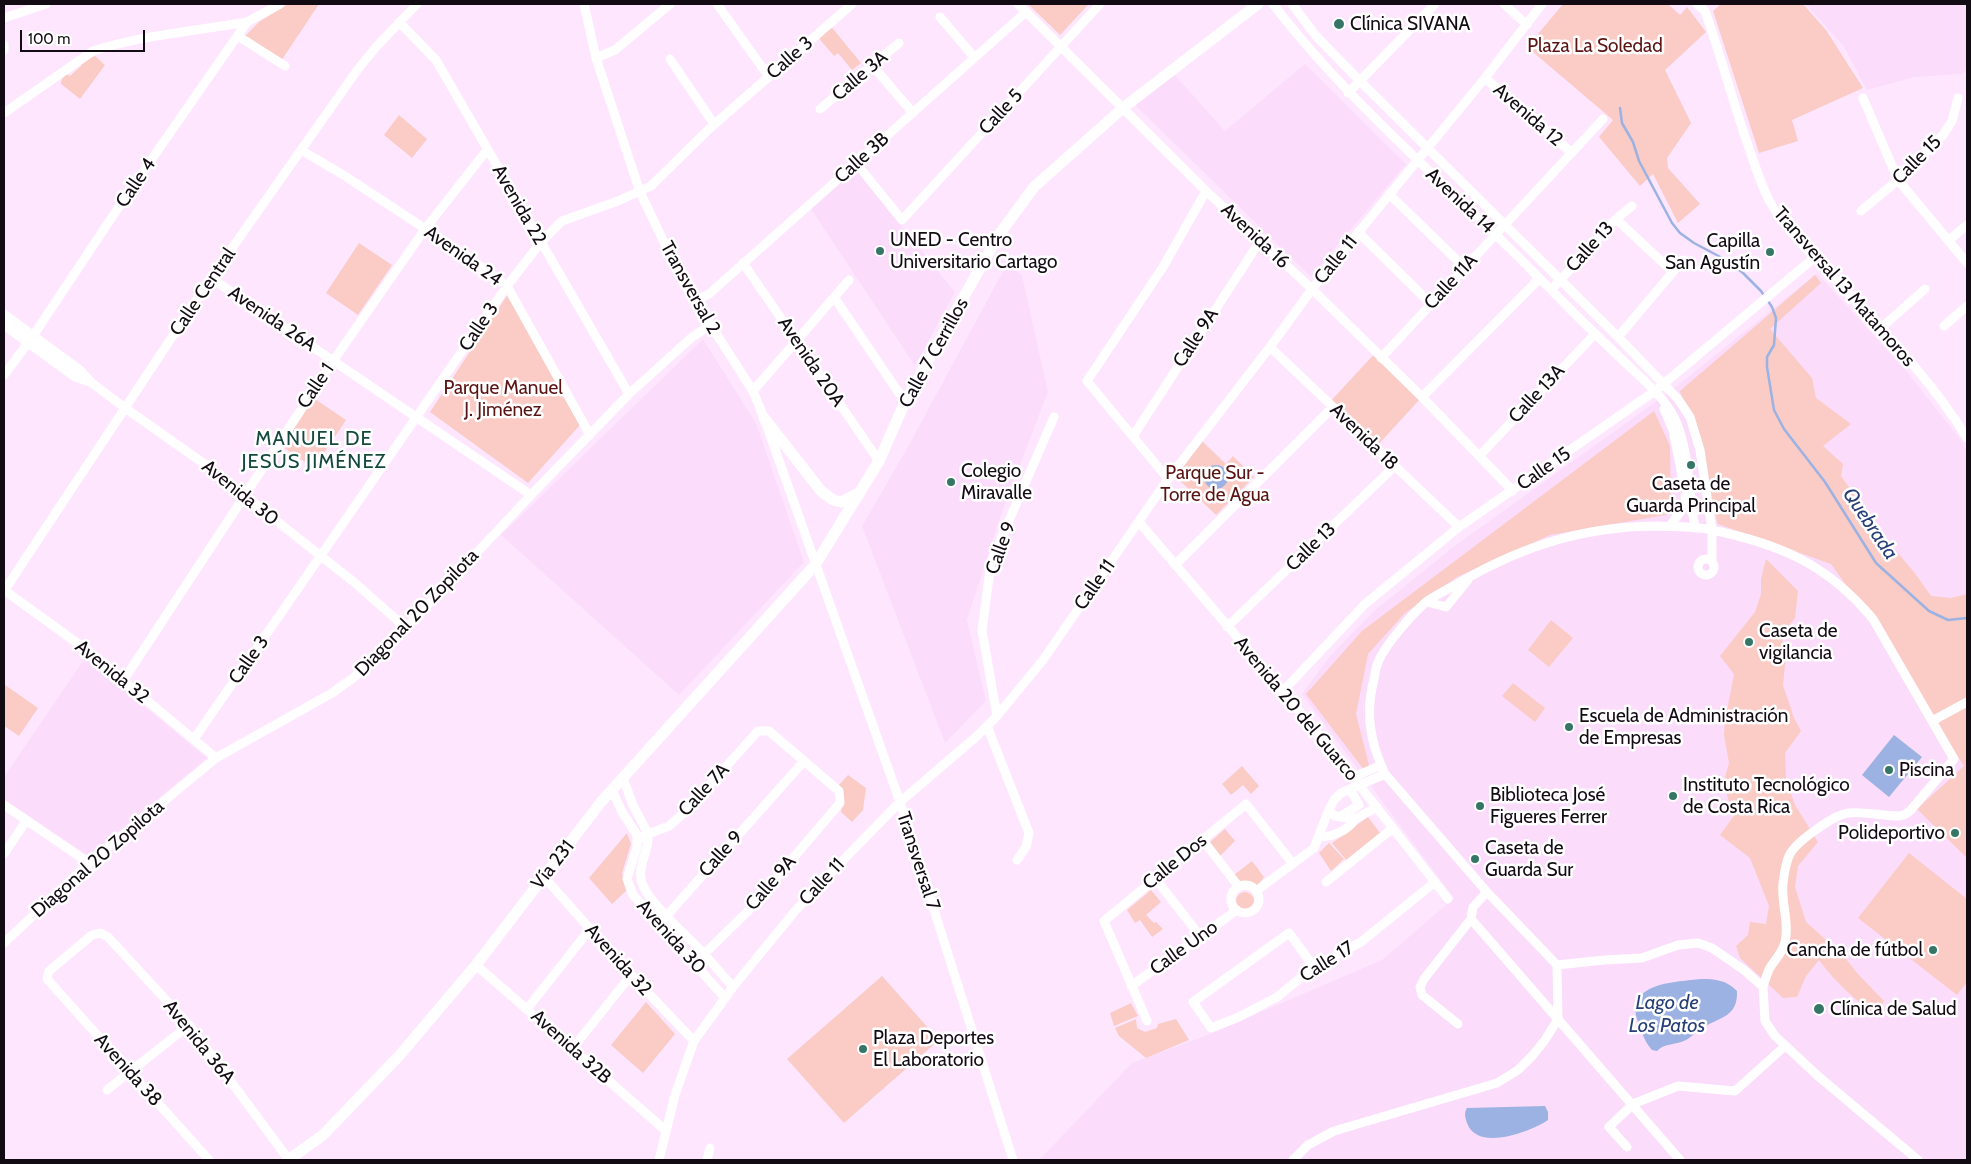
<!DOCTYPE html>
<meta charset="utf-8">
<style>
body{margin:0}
#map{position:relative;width:1971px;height:1164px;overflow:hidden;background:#fee7fe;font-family:Cabin,sans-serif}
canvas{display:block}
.frame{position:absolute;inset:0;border:5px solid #130b13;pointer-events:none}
.scale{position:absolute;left:20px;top:30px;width:125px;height:22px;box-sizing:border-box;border:2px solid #130b13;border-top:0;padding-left:6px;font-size:15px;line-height:18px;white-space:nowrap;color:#130b13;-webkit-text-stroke:4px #fff;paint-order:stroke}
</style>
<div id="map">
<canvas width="1971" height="1164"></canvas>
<div class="frame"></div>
<div class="scale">100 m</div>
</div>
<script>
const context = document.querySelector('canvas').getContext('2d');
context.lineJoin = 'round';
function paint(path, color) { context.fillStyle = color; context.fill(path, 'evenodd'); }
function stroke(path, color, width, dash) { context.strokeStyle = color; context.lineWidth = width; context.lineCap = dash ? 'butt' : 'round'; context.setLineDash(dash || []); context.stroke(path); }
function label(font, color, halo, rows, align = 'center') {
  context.font = font + ' Cabin,sans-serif'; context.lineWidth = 5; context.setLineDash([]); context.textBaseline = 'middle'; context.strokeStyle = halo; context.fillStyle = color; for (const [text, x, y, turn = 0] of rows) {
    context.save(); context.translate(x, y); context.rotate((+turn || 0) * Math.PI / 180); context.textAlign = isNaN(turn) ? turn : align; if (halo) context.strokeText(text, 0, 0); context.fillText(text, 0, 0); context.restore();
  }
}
paint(new Path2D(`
 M1806,4h161v65l-5,5 -47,3 -48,13 -23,-43z
 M1305,64l101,100 -95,113 -177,-173 40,-30 51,57z
 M856,169l99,123 -40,74 -104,-157z
 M1007,264l15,11 26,117 -46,120 -35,108 19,81 -41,42 -83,-217 43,-74z
 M1817,273l91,100 53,67 6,12v708h-928l93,-97 73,-27 177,-76 72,-62 -152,-204 28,-38 45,-46 81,-65 216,-155z
 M703,339l53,84 48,139 -125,133 -178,-160z
 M85,658l122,100 -118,98 -85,-57v-22z`), '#fbddfb');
paint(new Path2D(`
 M288,4h31l-38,57 -37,-24 15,-15z
 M1028,4h61l-29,31z
 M1563,4h105l12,11 7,-8 19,25 -41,38 26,53 -24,35 1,10 32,36 -22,19 -25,-49 -13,12 -41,-49 14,-17 -86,-73z
 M1721,4h82l23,26 37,58 -71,32 6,21 -39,12 -46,-142z
 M829,24l32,39 -9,7 -14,-17 -4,3 -18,-21z
 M95,56l10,9 -25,34 -19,-15c0,-5 2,-7 6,-10l3,2 11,-10 1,-5z
 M399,115l28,24 -15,19 -28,-23z
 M359,243l33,22 -34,50 -32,-22z
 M1815,275l6,8 -51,46 42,49 4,20 35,26 -28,22 20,18 -2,12 41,58 32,38 17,24 20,2 16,-4v264l-50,-49 47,-43 -44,-66 -38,-65 -51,-71 -113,-40 -38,-133z
 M508,294l72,131 -52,58 -98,-71z
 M1376,352l46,45 -46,50 -47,-44z
 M312,397l34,23 -32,48 -34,-23z
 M1654,411l16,35 1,68 -121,21 -93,42 -52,36 -37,41 -12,60 13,51 -1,10 -62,-81 56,-63z
 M1203,439v3l23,22 7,-8 21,21 -38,38 -40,-38z
 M1766,559l32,32 -3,27 -14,17 5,21 -3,29 11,33 7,13 -16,22 1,26 9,26 23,37 -20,24 -3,21 11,35 37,33 14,18 27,28 -8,14c-22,-16 -41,-33 -57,-55l-13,16 -9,21 -14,1 -43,-40 -4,-12 12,-11 2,-13 16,2 3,-18 -19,-48 -30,-23 16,-22 -8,-14 -4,-18 5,-18 -5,-28 1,-14 9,-47 -14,-18 35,-44 6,-18v-15z
 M1551,620l22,18 -24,29 -21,-17z
 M1513,683l32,25 -10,14 -33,-26z
 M5,685l33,23 -19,28 -15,-10z
 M1242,766l17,20 -8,8 -8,-9 -12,10 -9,-11z
 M848,775l18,13 -3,22 -11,12 -11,-10 2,-15 -5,-11z
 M1368,817l12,16 -33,28 -15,-18z
 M1225,829l10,12 -15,15 -11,-13z
 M627,833l4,11 -9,29 4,18 -14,13 -23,-26z
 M1329,843l15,16 -13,12 -12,-18z
 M1909,853l58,46v83l-10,13 -99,-77z
 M1252,861l12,16 -9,12 -14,-6 -7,-8z
 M1151,890l10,12 -15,13 8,8 2,-1 7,7 -11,8 -12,-17 -5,3 -8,-13z
 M1236 901a9 9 0 1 1 18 0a9 9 0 1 1-18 0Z
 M882,976l57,64 -95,83 -57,-64z
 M646,1002l29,32 -32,39 -32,-28z
 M1131,1003l7,13 -24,10 -4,-13z
 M1136,1019l1,9 8,4 12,-4 1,-4 18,-5 13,21 -43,18 -27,-22 -4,-8z`), '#fbcbc6');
paint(new Path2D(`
 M1204 477a12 12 0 1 1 24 0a12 12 0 1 1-24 0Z
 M1894,735l28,22 -33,40 -27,-22z
 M1701,979c15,0 25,1 36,12 1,26 -17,26 -35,37 -6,3 -10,9 -16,12 -9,5 -22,3 -29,11l-5,-1c-8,-9 -11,-20 -15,-31 -10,-37 40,-37 64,-40z
 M1545,1106l3,6v8c-18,12 -71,32 -81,3 -2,-6 -3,-10 0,-15z`), '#9cb2e2');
stroke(new Path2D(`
 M1620,108l2,15 11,19 6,19 33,62 8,10 14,10 32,17 17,13 18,18 11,16 4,11 -2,27 -7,12v10l7,43 10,19 41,53 51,81 53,48 19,9 19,-2`), '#9cb2e2', 2.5);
stroke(new Path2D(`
 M584,4l12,54 44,134 43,90 70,109 11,27 136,384 113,358
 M717,4l52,73
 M1018,4l188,187 106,98 110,108 91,94
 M1273,4c65,85 145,155 222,230 26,25 52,52 77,77 20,20 40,39 60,58 15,14 33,30 42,48 15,29 15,78 21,111
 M1292,4l24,32 44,45 258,256 60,62 12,18 10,33 12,80v30
 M1504,4l23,21
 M1697,4l8,7c16,45 28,92 44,137 6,18 12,37 21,54 16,29 53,64 76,89 43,46 88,93 121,147
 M940,17l34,40
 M4,18l42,-14
 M399,22l37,38 193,334
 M238,36l47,30
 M4,45v5
 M596,58l19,-8 55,-46
 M670,59l44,65
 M872,65l41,48
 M1485,78l87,75
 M1348,93l87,-89
 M1863,98l35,82 69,83
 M820,109l79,-66
 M4,113l89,-62c49,-16 103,-20 154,-29
 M301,150l44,26 120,79 42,31 83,149
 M856,163l46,57 198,-216
 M1389,194l76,74
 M1861,211l37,-31 45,-45 9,-14 6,-23
 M1616,219l57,53
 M1358,232l73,72
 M1949,240l18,-15
 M743,263l136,198
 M211,278l320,217
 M1551,290l65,-71 16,-13
 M834,297l71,105
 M695,301l14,-7 317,-282
 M4,314l76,56 12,13 33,25 81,57 149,118 51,45
 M4,325l71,52 15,5
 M1944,326l23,-20
 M1881,328l44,-39
 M1618,337l65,-77
 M1270,347l189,180
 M1381,358l222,-239
 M4,375l29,-39 89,-134 125,-180 33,-18
 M753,391l96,-111
 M1422,397l117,-118
 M1664,409l9,21 9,46
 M1133,436l127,-195
 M1480,455l115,-121
 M1168,479l-81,-98 76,-114 43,-76
 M1139,522l144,169 73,90 92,118
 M1670,526l16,-22 -1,-8
 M1698 567a8 8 0 1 1 16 0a8 8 0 1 1-16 0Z
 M1175,565l158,-158
 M4,590l80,58 132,110
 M4,591l207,-313 90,-128 57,-81 18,-22 41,-43
 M1427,602l19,5 22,-27
 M1227,627l168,-161
 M123,681l210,-320 92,-132 62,-79
 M1283,691l82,-87 94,-77 196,-136 160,-134
 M997,716l-15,-86 9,-68 63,-145
 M1932,721l35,-19
 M987,726l42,107 -3,14 -9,13
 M194,739l313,-453 34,-44 21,-21 56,-20 33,-15 58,-57 143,-125
 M1354,777l27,-12
 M623,778l9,25 16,31c2,15 -10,30 -7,45 3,21 49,59 64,76 9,10 18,21 28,32
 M612,790l10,22 15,23v12l-10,32 6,16 92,103
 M4,805l85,58
 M1341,816l18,-11 -9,-16
 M1355,819l22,-12
 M1319,837c13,0 29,-6 36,-18l-20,-3 -6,-5
 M1202,839l37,48
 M637,840l11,-6 21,-8 16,-14 73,-81h11l70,60 1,12 -92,108 -54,53
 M4,854l22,-33
 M544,877l87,98 63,66
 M1155,878l45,58
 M1326,882l67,-54
 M1231 899a14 14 0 1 1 28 0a14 14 0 1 1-28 0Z
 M1256,891l58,-43 14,-36 6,-12 7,-7 44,-19
 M1487,892l-14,15 -2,12 209,241
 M662,921l142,-160
 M4,943l85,-80 127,-105 116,-65 21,-15 53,-50 125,-133 98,-101 62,-56 19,-13
 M476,965l189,165
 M1314,967l-25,-34 -96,69 18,26 28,-11 38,-20 37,-30 47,-25 74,-60
 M1131,986l106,-76
 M1763,987c2,-6 4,-15 8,-21 7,-10 14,-17 15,-30 2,-18 -5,-35 -3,-53 1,-8 3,-22 7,-29 7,-13 44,-39 58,-41 16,-2 34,3 50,3l6,-1 6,-4 44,-52 -81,-140c-46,-55 -93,-75 -161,-89 -17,-4 -36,-3 -53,-4 -73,0 -134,19 -197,55 -11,7 -25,13 -36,21 -15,13 -39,41 -47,58 -3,6 -4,13 -5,19 -9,34 -4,63 11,95l102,118 70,73 47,-5 38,-2 36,-13 20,-2 14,5 32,22 19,17 2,34 10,15 43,40 100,84
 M527,1009l63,-80
 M1147,1021l-43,-100 142,-117 47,60
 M1458,1024l-36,-29 -2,-8 4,-8 47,-60
 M572,1049l59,-74
 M107,1090l82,-65
 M1627,1147l-18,-20 24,-23 45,-18 57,5 50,-45
 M209,1160l-162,-181 2,-8 43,-36 8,-2 8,4 81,88 100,135
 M659,1160l16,-65 19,-54 39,-54 62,-76 56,-59 49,-50 77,-66 20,-20 46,-56 125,-181 102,-132 42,-58 173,-211 57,-74
 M707,1160l3,-12
 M1293,1160l15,-15 26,-14 163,-48 21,-13 15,-15 12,-15 13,-21 -1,-54`), '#fff', 9);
stroke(new Path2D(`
 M764,418l57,73 12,9 8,2 18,-9
 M288,1160l35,-25 76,-79 77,-91 125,-163 214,-237 64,-104 26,-59 93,-166 36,-49 89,-79 135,-104`), '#fff', 11);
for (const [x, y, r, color] of [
 [1339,24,6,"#357666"],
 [880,251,5,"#357666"],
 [1770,252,5,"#357666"],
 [1691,465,5,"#357666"],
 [951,482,5,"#357666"],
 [1749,642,5,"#357666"],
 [1569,727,5,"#357666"],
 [1889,770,5,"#357666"],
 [1673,796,5,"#357666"],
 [1480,806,5,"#357666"],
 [1955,833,5,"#357666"],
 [1475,859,5,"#357666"],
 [1933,950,5,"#357666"],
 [1819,1009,6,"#357666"],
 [863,1049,5,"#357666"]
]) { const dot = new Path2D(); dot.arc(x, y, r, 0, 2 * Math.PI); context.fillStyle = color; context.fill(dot); stroke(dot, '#fff', 2); }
label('19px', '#130b13', '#fff', [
 ["Clínica SIVANA",1350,24],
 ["UNED - Centro",890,240],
 ["Universitario Cartago",890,262],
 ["Capilla",1760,241,"right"],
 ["San Agustín",1760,263,"right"],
 ["Colegio",961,471],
 ["Miravalle",961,493],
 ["Caseta de",1691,484,"center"],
 ["Guarda Principal",1691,506,"center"],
 ["Caseta de",1759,631],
 ["vigilancia",1759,653],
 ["Escuela de Administración",1579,716],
 ["de Empresas",1579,738],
 ["Piscina",1899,770],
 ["Instituto Tecnológico",1683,785],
 ["de Costa Rica",1683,807],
 ["Biblioteca José",1490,795],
 ["Figueres Ferrer",1490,817],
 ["Polideportivo",1945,833,"right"],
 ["Caseta de",1485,848],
 ["Guarda Sur",1485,870],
 ["Cancha de fútbol",1923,950,"right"],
 ["Clínica de Salud",1830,1009],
 ["Plaza Deportes",873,1038],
 ["El Laboratorio",873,1060]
], 'left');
label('19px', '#5b1413', '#fff', [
 ["Plaza La Soledad",1595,46],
 ["Parque Manuel",503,388],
 ["J. Jiménez",503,410],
 ["Parque Sur -",1215,473],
 ["Torre de Agua",1215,495]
]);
label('19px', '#130b13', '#fff', [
 ["Calle 3",790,58,-41],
 ["Calle 3A",860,76,-40],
 ["Calle 5",1001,112,-47],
 ["Avenida 12",1528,115,41],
 ["Calle 3B",862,158,-42],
 ["Calle 15",1917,160,-45],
 ["Calle 4",136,183,-56],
 ["Avenida 14",1460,201,43],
 ["Avenida 22",519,205,60],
 ["Avenida 16",1255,236,43],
 ["Calle 13",1590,247,-48],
 ["Avenida 24",463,256,35],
 ["Calle 11",1336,260,-51],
 ["Calle 11A",1451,282,-47],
 ["Transversal 13 Matamoros",1844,287,49],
 ["Transversal 2",690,288,61],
 ["Calle Central",203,292,-56],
 ["Avenida 26A",272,319,34],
 ["Calle 3",479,327,-56],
 ["Calle 9A",1196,338,-57],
 ["Calle 7 Cerrillos",934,353,-61],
 ["Avenida 20A",811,362,56],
 ["Calle 1",316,386,-56],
 ["Calle 13A",1537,394,-47],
 ["Avenida 18",1364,437,44],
 ["Calle 15",1544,469,-35],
 ["Avenida 30",240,493,39],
 ["Calle 13",1311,547,-44],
 ["Calle 9",1001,548,-70],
 ["Calle 11",1095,585,-55],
 ["Diagonal 20 Zopilota",417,613,-46],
 ["Calle 3",249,660,-55],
 ["Avenida 32",112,672,39],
 ["Avenida 20 del Guarco",1296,709,50],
 ["Calle 7A",704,790,-47],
 ["Calle 9",721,854,-48],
 ["Diagonal 20 Zopilota",98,859,-41],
 ["Transversal 7",918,861,72],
 ["Calle Dos",1175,862,-39],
 ["Vía 231",553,865,-52],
 ["Calle 11",822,882,-47],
 ["Calle 9A",771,883,-49],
 ["Avenida 30",671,937,48],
 ["Calle Uno",1184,948,-36],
 ["Avenida 32",618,960,48],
 ["Calle 17",1327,962,-32],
 ["Avenida 36A",199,1042,51],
 ["Avenida 32B",571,1047,42],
 ["Avenida 38",128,1070,48]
]);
context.letterSpacing = '1px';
label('20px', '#144a3e', '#fff', [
 ["MANUEL DE",314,439],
 ["JESÚS JIMÉNEZ",314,462]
]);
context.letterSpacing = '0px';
label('italic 20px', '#273f79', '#fff', [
 ["Quebrada",1870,524,56],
 ["Lago de",1667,1003],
 ["Los Patos",1667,1026]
]);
</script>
